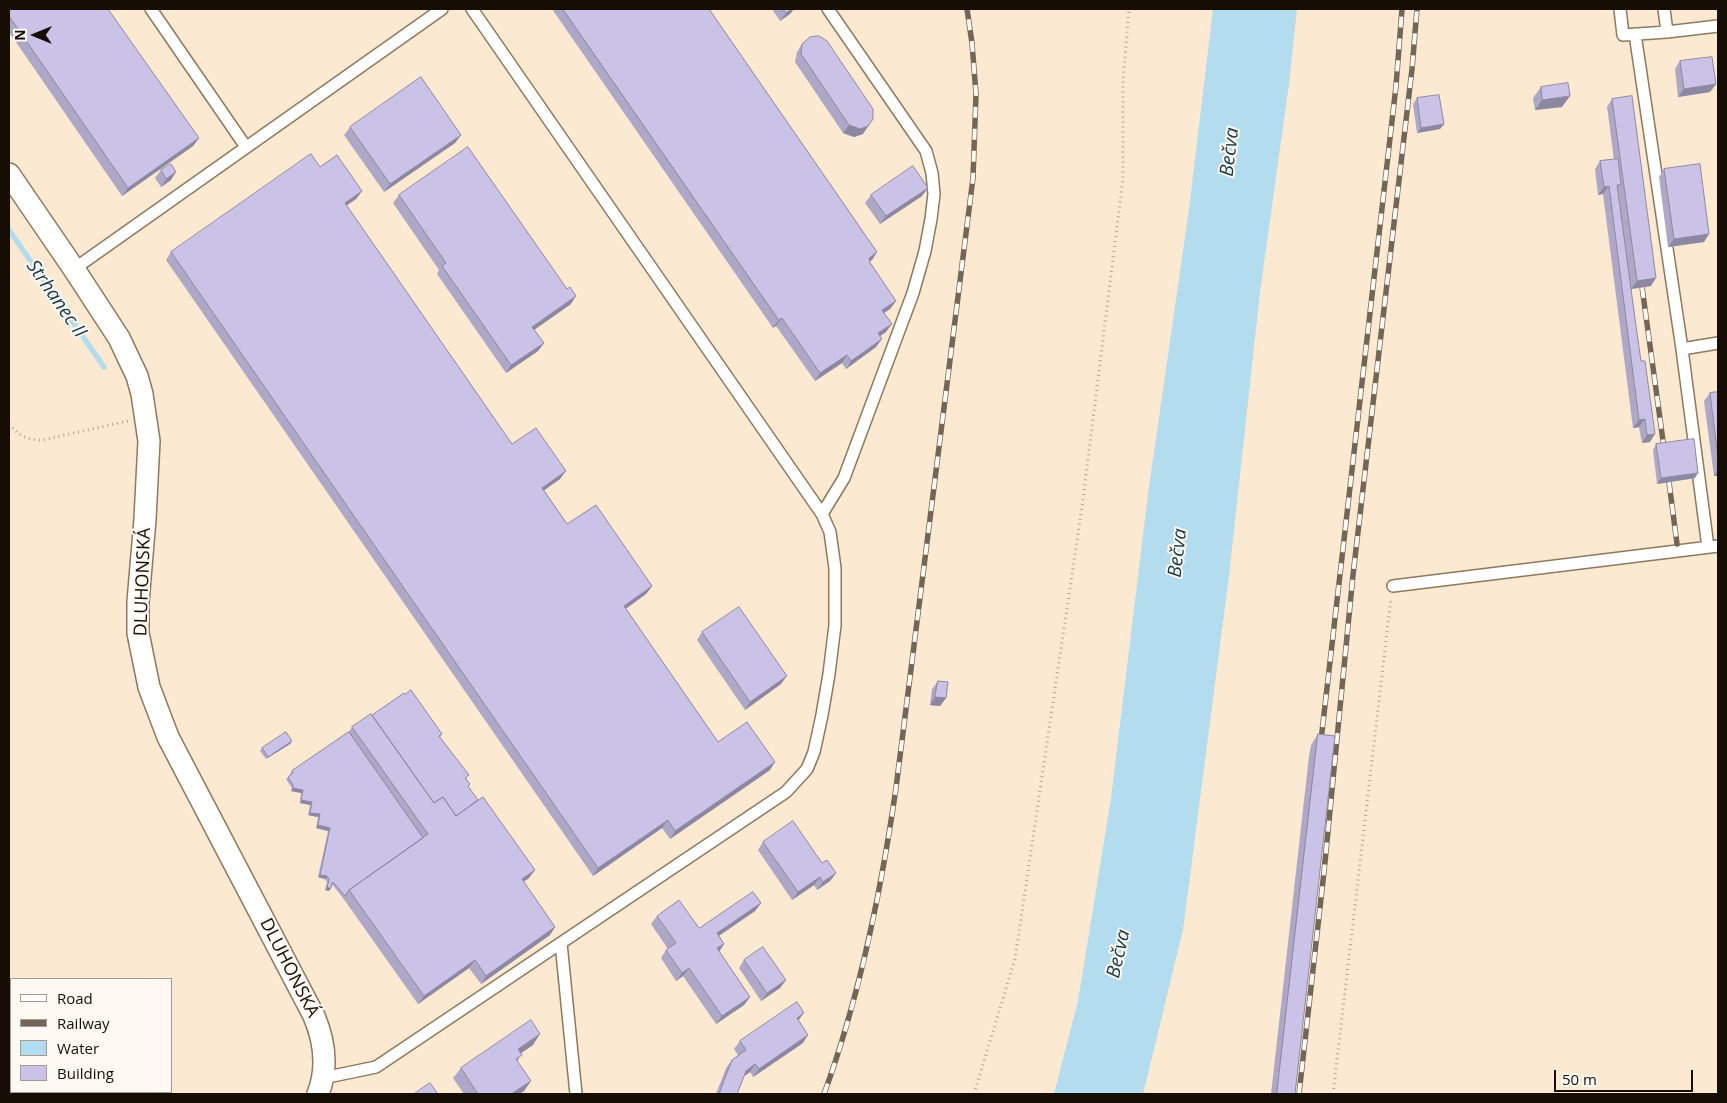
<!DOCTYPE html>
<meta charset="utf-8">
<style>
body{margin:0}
#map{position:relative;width:1727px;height:1103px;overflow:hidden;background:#fce9d1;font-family:"Open Sans",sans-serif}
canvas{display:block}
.frame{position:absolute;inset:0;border:10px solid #160e04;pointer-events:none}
.legend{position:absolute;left:10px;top:978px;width:162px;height:115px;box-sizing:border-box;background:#fef9f3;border:1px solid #a19b93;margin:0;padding:6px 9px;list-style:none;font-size:15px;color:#160e04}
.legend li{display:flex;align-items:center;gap:10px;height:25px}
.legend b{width:25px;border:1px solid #a19b93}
.north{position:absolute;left:10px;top:10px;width:50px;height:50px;-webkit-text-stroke:4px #fef9f3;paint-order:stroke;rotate:270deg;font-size:14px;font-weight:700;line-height:20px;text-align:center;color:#160e04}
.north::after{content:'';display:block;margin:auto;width:18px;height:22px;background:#160e04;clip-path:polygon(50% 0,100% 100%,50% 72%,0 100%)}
.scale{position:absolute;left:1554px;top:1070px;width:139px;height:22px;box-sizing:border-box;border:2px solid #160e04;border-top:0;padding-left:6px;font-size:15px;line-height:18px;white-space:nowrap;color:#160e04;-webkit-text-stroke:4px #fef9f3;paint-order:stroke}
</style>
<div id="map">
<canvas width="1727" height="1103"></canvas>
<div class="frame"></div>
<ul class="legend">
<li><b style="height:6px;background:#fff"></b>Road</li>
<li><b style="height:6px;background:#736657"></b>Railway</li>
<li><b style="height:14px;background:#b3dcee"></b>Water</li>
<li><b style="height:14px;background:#cac3e7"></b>Building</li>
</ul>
<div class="north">N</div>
<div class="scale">50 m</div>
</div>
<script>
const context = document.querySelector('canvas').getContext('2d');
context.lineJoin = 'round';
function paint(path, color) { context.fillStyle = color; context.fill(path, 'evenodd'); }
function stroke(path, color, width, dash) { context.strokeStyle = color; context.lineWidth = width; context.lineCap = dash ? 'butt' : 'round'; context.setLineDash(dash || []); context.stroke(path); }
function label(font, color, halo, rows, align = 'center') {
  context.font = font + ' "Open Sans",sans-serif'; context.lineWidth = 4; context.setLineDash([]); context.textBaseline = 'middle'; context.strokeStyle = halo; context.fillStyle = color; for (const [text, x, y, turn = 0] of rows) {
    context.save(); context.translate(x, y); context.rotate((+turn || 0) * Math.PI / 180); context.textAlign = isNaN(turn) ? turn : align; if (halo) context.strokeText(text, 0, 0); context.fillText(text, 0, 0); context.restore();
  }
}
paint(new Path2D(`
 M1213,9h84l-8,75 -29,208 -31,284 -46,354 -40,164h-89l24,-93 33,-203 37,-304 41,-285z`), '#b3dcee');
stroke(new Path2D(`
 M9,230l95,137`), '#b3dcee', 5.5);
const lane = new Path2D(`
 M151,9l95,138
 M1620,9l3,26 44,-3 51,-6
 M1664,9l3,23
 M1635,34l47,315 26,198
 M74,269l368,-260
 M1682,349l36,-6
 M822,514l22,-36 69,-185 12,-42 6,-32 3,-25 -2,-21 -6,-22 -98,-142
 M1393,586l325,-40
 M561,943l15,151
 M323,1078l53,-11 410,-275 21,-23 7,-17 8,-37 7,-41 6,-49v-57l-5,-36 -8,-18 -350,-505`);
const street = new Path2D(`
 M9,174l65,95 45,69 18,38 5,18 7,47 -4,78 -7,83v31l11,54 19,50 146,279c11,26 14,52 4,78`);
stroke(lane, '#8e795e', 14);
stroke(street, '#8e795e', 24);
stroke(new Path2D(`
 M9,424c9,11 18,16 33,16l86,-19
 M974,1094l41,-135 67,-452 41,-328v-98l6,-72
 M1333,1094l58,-496`), '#b3a390', 3, [1, 4]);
stroke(lane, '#fff', 11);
stroke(street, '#fff', 21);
const rail = new Path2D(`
 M1642,287l22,161
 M1669,482l8,62
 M1320,749l76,-663 6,-77
 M824,1094c36,-98 57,-202 72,-306l77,-610 3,-84 -4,-51 -5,-34
 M1299,1094l25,-222 29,-297 59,-506 5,-60`);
stroke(rail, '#736657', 5.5);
stroke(rail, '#fef9f3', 4, [11]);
paint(new Path2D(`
 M9,9l190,129 -6,8 -71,50 -113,-164z
 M552,9h157l168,243 -5,8 -3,2 27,39 -6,8 -6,4 2,19 -6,4 -4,11 -30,22 -4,-6 -27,18 -39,-55 -3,2z
 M772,9h22l-4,5 -10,7z
 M802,44l61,90 -9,3 -11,-4 -48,-71 2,-10z
 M1680,61l36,23 -6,8 -32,5 -3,-28z
 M1541,87l21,20 -27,3 -2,-12z
 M1417,98l27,26 -4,5 -23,4 -4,-29z
 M1612,99l39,187 -20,3 19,153 -8,1 -3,-16 -6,1 -30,-234 -5,1 -3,-26 5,-8 14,-1 -7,-53z
 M350,127l111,8 -6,8 -71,49 -40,-57z
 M320,167l42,24 -6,8 -10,6 166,239 48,35 -16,11 23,34 85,62 -6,8 -20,15 92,133 52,28 -100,69 -8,-11 -69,48 -427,-616 5,-8z
 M1664,169l40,73 -36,5 -9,-70z
 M161,170l10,10 -10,7 -6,-9z
 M399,195l172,109 -37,25 10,14 -6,8 -32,22 -69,-99 2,-4 -46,-67z
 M871,195l51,1 -42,28 -15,-21z
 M1718,392v84h-4l-10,-75 6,-8z
 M1656,444l39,34 -38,6 -4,-34z
 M702,632l79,52 -36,26 -48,-70z
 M938,681l8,17 -6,8 -10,-1 2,-16z
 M372,715l70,19 -2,3 27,41 -1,1 4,5 -2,3 61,91 -6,4 32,45 -5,8 -69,49 -12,-16 -51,36 -75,-106 -11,-14 -3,7 -4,-1 2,-8 -2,-3 -7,-2 10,-46 -12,-3 2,-11 -10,-2 2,-10 -10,-2 1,-10 -10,-2 1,-3 -6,-9 5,-4 -1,-1 2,-3 57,-39 3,-5z
 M1318,734l-23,360h-24l38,-338 2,-11z
 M292,741l-2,3 -24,15 -6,-8 2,-3z
 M763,842l59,21 14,10 -6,8 -13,9 -3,-5 -22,15 -34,-50z
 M761,903l-6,8 -36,25 5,8 -5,7 31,46 -6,8 -28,19 -33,-48 -7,5 -15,-23 5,-8 2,-1 -17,-25 6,-8 42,12z
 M744,960l42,20 -6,8 -19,13 -22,-33z
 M799,1020l4,23 -50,34 -3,-5 -6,4 -7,18h-21l10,-26 6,-8 6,-5 -4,-6 6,-8z
 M533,1045l-12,8 -3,8 6,30 -5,3h-55l-11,-16 8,-10z`), '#aea8c7');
paint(new Path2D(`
 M792,9h2l-4,5 -10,7 6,-8z
 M1716,84l-6,8 -32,5 6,-8z
 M1570,96l-8,11 -27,3 7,-10z
 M873,119l-10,15 -9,3 -11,-4 6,-8z
 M1444,124l-4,5 -23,4 4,-5z
 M461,135l-6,8 -71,49 6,-8z
 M199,138l-6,8 -71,50 6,-8z
 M176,172l-5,8 -10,7 5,-8z
 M1609,186l-6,8 -5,1 6,-8z
 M928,188l-6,8 -42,28 6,-8z
 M362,191l-6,8 -17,12 6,-8z
 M1709,234l-5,8 -36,5 6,-8z
 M877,252l-5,8 -3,2v-4z
 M1656,278l-5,8 -20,3 6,-8z
 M576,296l-5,8 -44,31 5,-8z
 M896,301l-6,8 -14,9 6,-8z
 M782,318l-6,8 -3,2 6,-8z
 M892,324l-6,8 -13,9 5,-8z
 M882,339l-6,8 -30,22 5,-8z
 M544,343l-6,8 -32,22 5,-8z
 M847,355l-5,8 -27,18 5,-8z
 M1645,419l-6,8 -6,1 6,-8z
 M1655,434l-5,8 -8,1 5,-8z
 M1718,470v6h-4z
 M566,471l-6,8 -24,17 6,-8z
 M1698,473l-3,5 -38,6 4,-6z
 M652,586l-6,8 -28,20 6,-8z
 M787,676l-6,8 -36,26 5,-8z
 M935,697l11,1 -6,8 -10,-1z
 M292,741l-2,3 -24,15 2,-2z
 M775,762l-5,8 -100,69 5,-8z
 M293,788l10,2 -2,3 -10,-2z
 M301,800l11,2 -2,3 -10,-2z
 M310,813l10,1 -2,3 -10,-2z
 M668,820l-6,8 -69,48 5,-8z
 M318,825l12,3 -2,3 -12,-3z
 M535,870l-6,8 -13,9 6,-8z
 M836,873l-6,8 -13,9 6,-8z
 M320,875l7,1 -2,3 -7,-2z
 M820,877l-6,8 -22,15 6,-8z
 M327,888h4l-2,3 -4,-1z
 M761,903l-6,8 -44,30 6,-8z
 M555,927l-5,8 -69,49 5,-8z
 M724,944l-5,8 -2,-4z
 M475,960l-6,8 -51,36 6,-8z
 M689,968l-6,8 -7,5 6,-8z
 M786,980l-6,8 -19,13 6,-8z
 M750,997l-6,8 -28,19 6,-8z
 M804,1013l-6,8 -1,-3z
 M540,1034l-7,11 -22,15 7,-11z
 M808,1035l-5,8 -50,34 6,-8z
 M755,1064l-5,8 -10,7 6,-8z
 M531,1081l-7,10 -5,3h-8z`), '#8d88a2');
const building = new Path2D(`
 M9,9h99l91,129 -71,50 -119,-172z
 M563,9h146l168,243 -8,6 1,2 -1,1 27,40 -14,9 10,14 -14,9 4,6 -31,22 -4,-6 -27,18 -38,-55 -3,2z
 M783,9h9l-6,4z
 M819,36l8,5 46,68v10l-5,7 -8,3 -11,-4 -48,-71 1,-10 8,-7z
 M1712,57l4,27 -32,5 -4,-28z
 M421,77l40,58 -71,49 -40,-57z
 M1568,83l2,13 -28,4 -1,-13z
 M1439,95l5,29 -23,4 -4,-30z
 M1632,96l24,182 -19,3 -25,-182z
 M468,147l99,142 3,-2 6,9 -44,31 12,16 -33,22 -69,-99 4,-3 -47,-68z
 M311,154l9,13 17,-12 25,36 -17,12 167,241 24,-16 30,43 -24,17 25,36 29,-19 56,81 -28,20 94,136 29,-20 28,40 -100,69 -7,-11 -70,48 -427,-616z
 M1618,159l3,26h-4l19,141 5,35h4l10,73 -8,1 -2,-16 -6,1 -30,-234 -5,1 -4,-26z
 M171,164l5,8 -10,7 -5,-9z
 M1700,164l9,70 -35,5 -10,-70z
 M913,166l15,22 -42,28 -15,-21z
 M1718,392v66l-8,-65z
 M1694,439l4,34 -37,5 -5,-34z
 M739,607l48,69 -37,26 -48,-70z
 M938,681l10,1 -2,16 -11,-1z
 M411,690l31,44 -3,2 30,39 -4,3 5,6 -2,2 10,14 -22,16 -13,-19 -9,6 -62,-88 32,-22 1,1z
 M371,714l63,89 9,-6 13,19 27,-19 52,73 -13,9 33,48 -69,49 -11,-16 -51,36 -75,-106 79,-56 -76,-107z
 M286,732l6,9 -24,16 -6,-9z
 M349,732l74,106 -74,52 -4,6 -12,-14 -1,1 -1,5h-4l2,-9 -2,-3 -7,-1 10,-47 -12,-3 2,-11 -10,-1 2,-11 -11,-2 2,-10 -10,-2v-3l-5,-8 5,-4 -1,-2z
 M1318,734l17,2 -40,358h-18z
 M793,821l29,42 5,-3 9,13 -13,9 -3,-5 -22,15 -35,-50z
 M753,892l8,11 -44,30 7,11 -7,4 33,49 -28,19 -33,-48 -7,5 -16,-23 10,-7 -19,-27 22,-16 20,28z
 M763,947l23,33 -19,13 -23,-33z
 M797,1002l7,11 -7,5 11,17 -49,34 -4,-5 -9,7 -9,23h-18l13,-34 14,-10 -6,-9z
 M531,1020l9,14 -22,15 4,6 -6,4 15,22 -20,13h-33l-17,-26z
 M430,1083l8,11h-24z`);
paint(building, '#cac3e7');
stroke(building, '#8d88a2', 1);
label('18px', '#160e04', '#fef9f3', [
 ["DLUHONSKÁ",143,582,-88],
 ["DLUHONSKÁ",289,968,63]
]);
label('italic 19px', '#133846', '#fef9f3', [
 ["Bečva",1230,152,-83],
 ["Strhanec II",56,299,55],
 ["Bečva",1178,553,-83],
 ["Bečva",1119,954,-77]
]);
</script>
